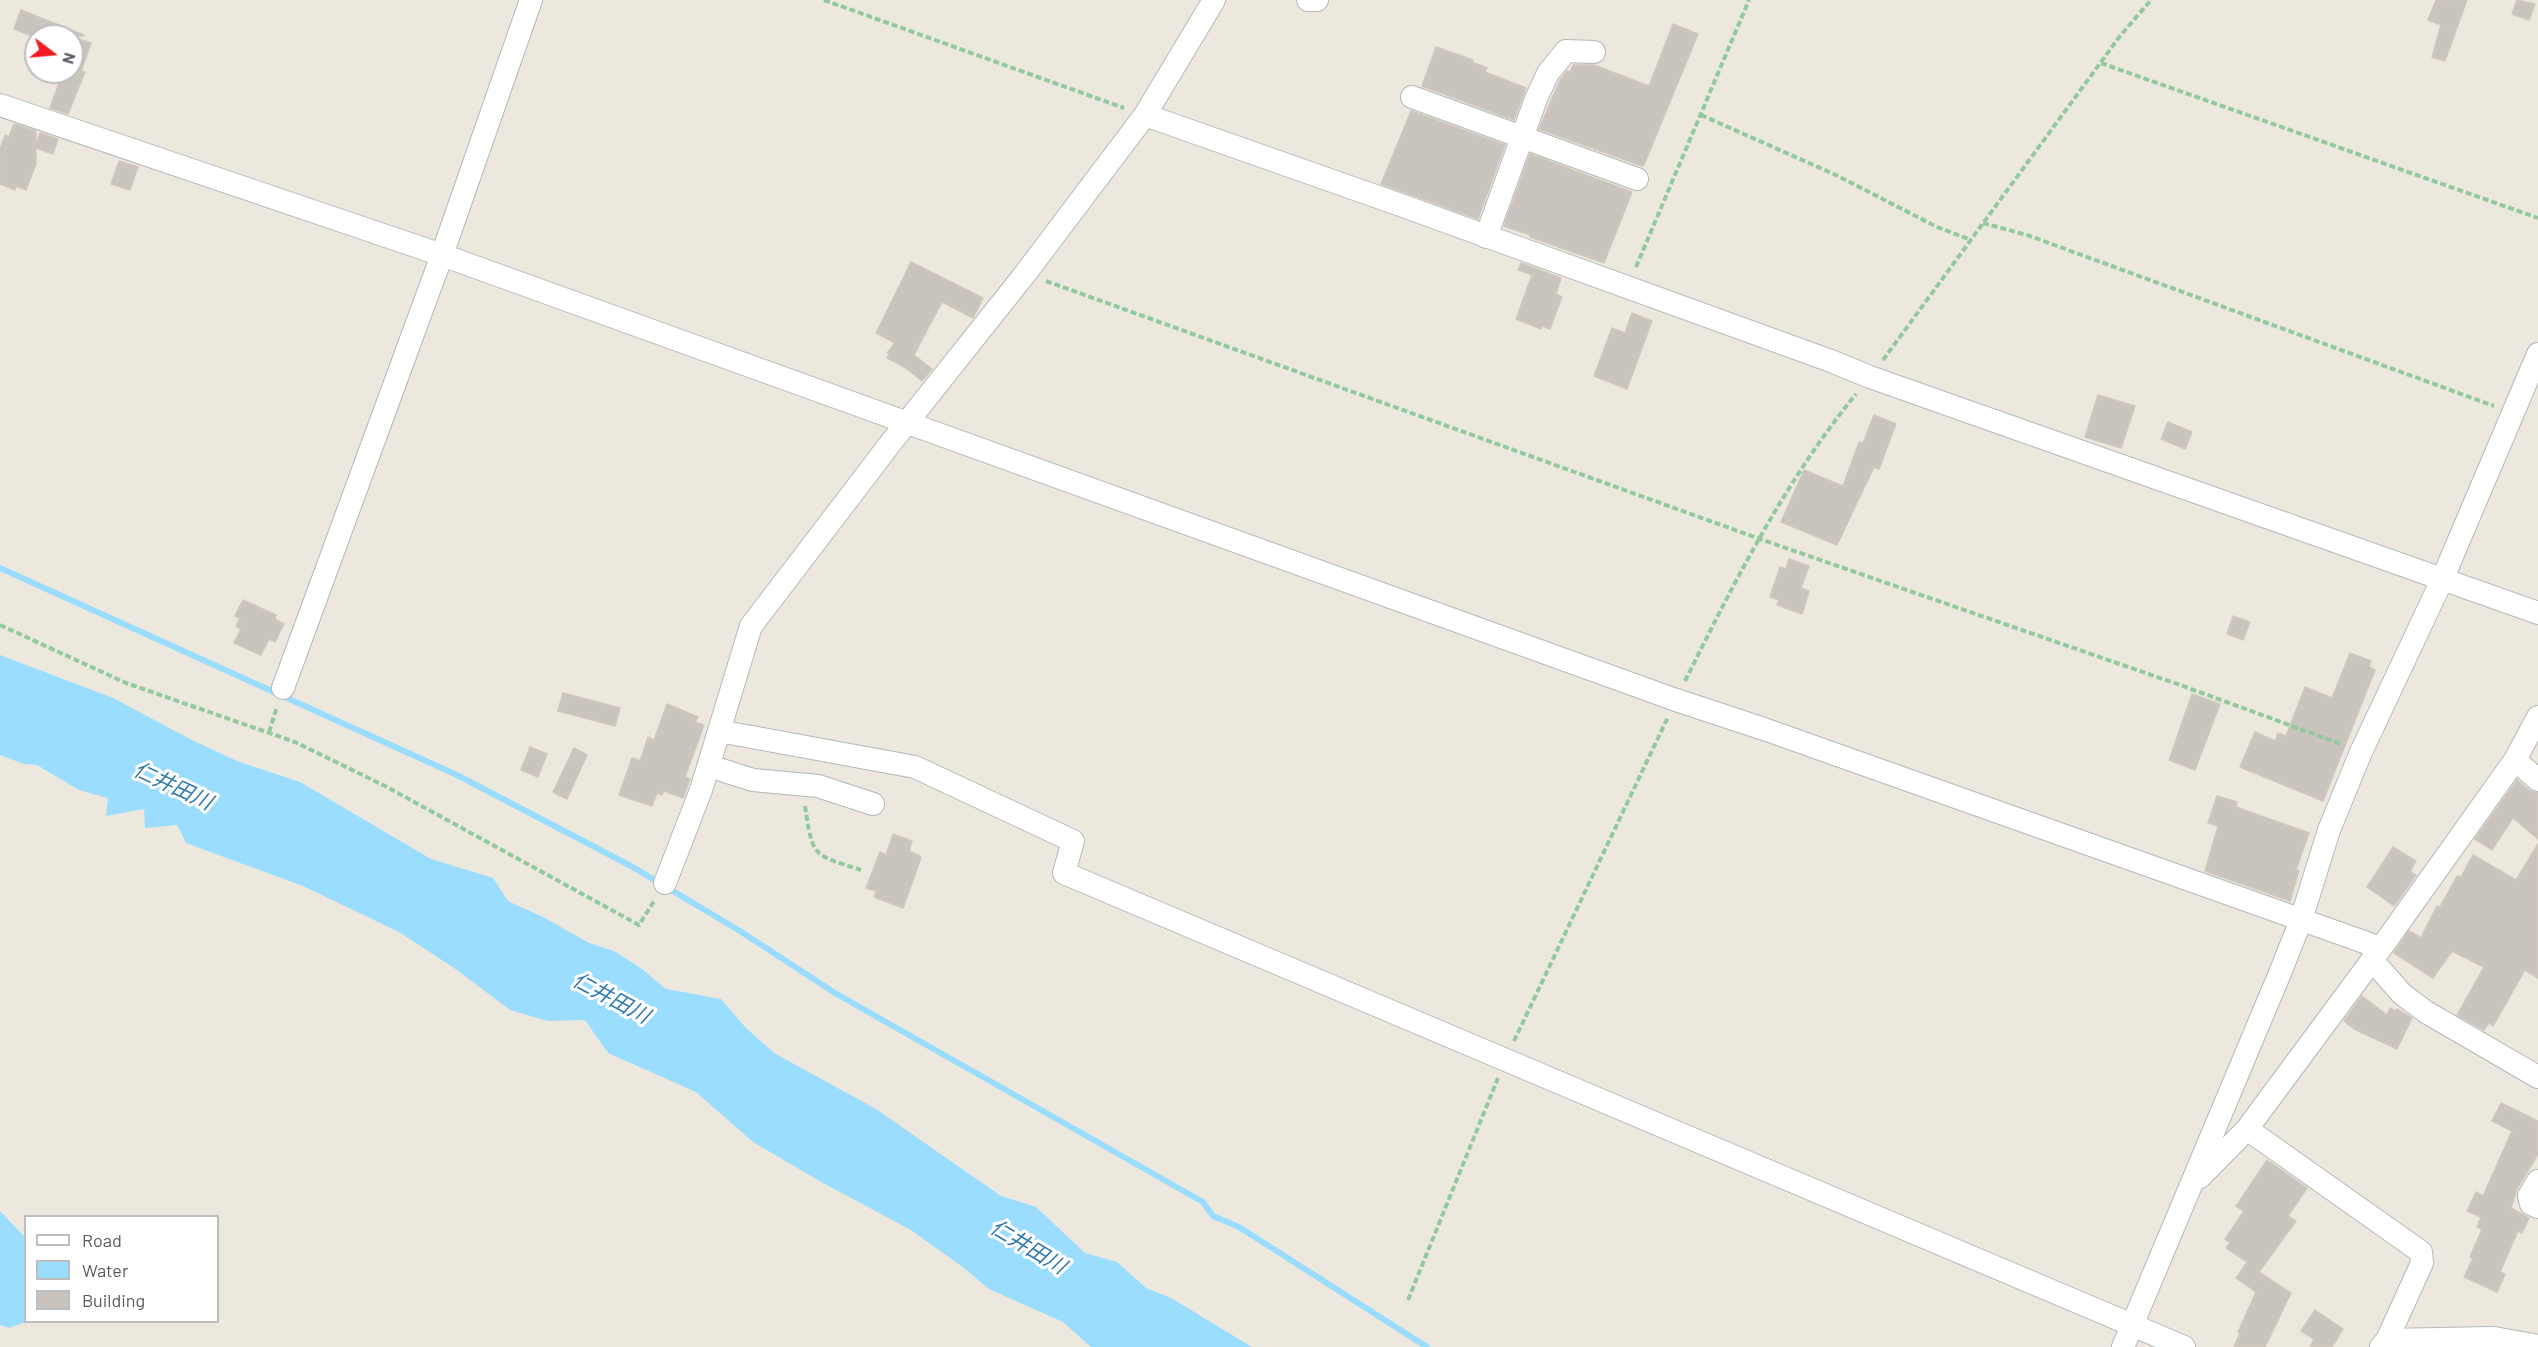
<!DOCTYPE html>
<meta charset="utf-8">
<style>
body{margin:0}
#map{position:relative;width:2538px;height:1347px;overflow:hidden;background:#ece8de;font-family:Barlow,sans-serif}
canvas{display:block}
.legend{position:absolute;left:24px;top:1215px;width:195px;height:108px;box-sizing:border-box;background:#fff;border:2px solid #bcbec0;margin:0;padding:8px 10px;list-style:none;font-size:18px;color:#575c61}
.legend li{display:flex;align-items:center;gap:12px;height:30px}
.legend b{width:30px;border:2px solid #bcbec0}
.north{position:absolute;left:24px;top:24px;width:60px;height:60px;box-sizing:border-box;background:#fff;border:2px solid #bcbec0;border-radius:50%;rotate:106deg;font-size:16px;font-weight:700;line-height:24px;text-align:center;color:#575c61}
.north::after{content:'';display:block;margin:auto;width:21px;height:27px;background:#f31d21;clip-path:polygon(50% 0,100% 100%,50% 72%,0 100%)}
</style>
<div id="map">
<canvas width="2538" height="1347"></canvas>
<ul class="legend">
<li><b style="height:8px;background:#fff"></b>Road</li>
<li><b style="height:16px;background:#9bddff"></b>Water</li>
<li><b style="height:16px;background:#c9c4bd"></b>Building</li>
</ul>
<div class="north">N</div>
</div>
<script>
const context = document.querySelector('canvas').getContext('2d');
context.lineJoin = 'round';
function paint(path, color) { context.fillStyle = color; context.fill(path, 'evenodd'); }
function stroke(path, color, width, dash) { context.strokeStyle = color; context.lineWidth = width; context.lineCap = dash ? 'butt' : 'round'; context.setLineDash(dash || []); context.stroke(path); }
function label(font, color, halo, rows, align = 'center') {
  context.font = font + ' Barlow,"Noto Sans JP",sans-serif'; context.lineWidth = 6; context.setLineDash([]); context.textBaseline = 'middle'; context.strokeStyle = halo; context.fillStyle = color; for (const [text, x, y, turn = 0] of rows) {
    context.save(); context.translate(x, y); context.rotate((+turn || 0) * Math.PI / 180); context.textAlign = isNaN(turn) ? turn : align; if (halo) context.strokeText(text, 0, 0); context.fillText(text, 0, 0); context.restore();
  }
}
paint(new Path2D(`
 M0,655l113,43 79,42 45,21 63,21 131,77 62,19 15,23 37,17 44,25 25,8 28,18 24,20 55,10 25,29 28,25 102,56 125,87 35,11 49,46 32,9 29,26 25,10 81,49h-161l-28,-25 -74,-33 -25,-21 -53,-38 -88,-47 -70,-41 -57,-50 -88,-39 -23,-33 -37,1 -38,-11 -53,-40 -58,-38 -96,-46 -117,-43 -9,-18 -32,3 -1,-19 -38,7 2,-18 -29,-8 -42,-25 -13,-1 -24,-9z
 M0,1211l25,26 1,85 -17,6 -9,-3z`), '#9bddff');
stroke(new Path2D(`
 M0,568l457,207 174,91 109,65 95,62 368,209 10,14 26,11 188,120`), '#9bddff', 6);
const building = new Path2D(`
 M2436,0h31l-22,61 -13,-4 9,-32 -13,-5z
 M2517,0l18,4 -6,16 -17,-6z
 M21,10l63,25v1h-52l-18,-7z
 M1673,24l25,10 -54,131 -2,1 -103,-37 21,-49 7,-9 3,1 3,-7h21l55,21z
 M76,38l15,5 -10,29h4l-17,42 -18,-6 13,-36h9v-23z
 M1436,47l37,13 -1,2 15,6 -2,4 41,16 -12,32 -92,-34z
 M1411,111l94,34 -27,74 -97,-35z
 M14,124l22,7v13l4,-11 18,6 -5,15 -17,-6v16l-10,26 -10,-4 -1,4 -15,-6v-35l5,-14 4,2z
 M1530,154l102,38 -28,71 -74,-26v-2l-26,-9z
 M119,161l19,6 -8,23 -19,-6z
 M911,262l72,36 -10,20 -31,-16 -28,53 18,14 -10,12 -16,-13 -19,-10 2,-4 -2,-1 8,-10 -19,-10z
 M1521,263l40,15 -5,16 6,3 -12,32 -8,-3 -1,3 -25,-10 16,-44 -14,-5z
 M1632,313l20,8 -25,68 -33,-13 18,-48 13,5z
 M2098,395l37,11 -14,42 -36,-11z
 M1874,415l22,9 -17,45 -5,-2 -37,78 -56,-23 23,-52 39,16 16,-44 4,1z
 M2168,422l24,10 -7,17 -24,-10z
 M1789,559l20,7 -8,22 8,3 -7,23 -25,-9 2,-5 -9,-3 10,-30 6,2z
 M243,600l33,15 -1,4 9,5 -9,18 -6,-3 -8,16 -27,-12 7,-14 -5,-3 4,-8 -5,-2z
 M2233,616l17,6 -7,18 -16,-6z
 M2350,653l21,8 -2,6 6,3 -52,131 -83,-34 15,-35 20,9 3,-8 8,3 19,-49 27,11z
 M563,693l57,15 -5,18 -57,-15z
 M2192,694l28,10 -25,66 -26,-10z
 M667,704l31,13 -3,5 9,3 -19,52 5,2 -7,19 -19,-7 -2,4 -5,-2 -5,13 -33,-11 13,-37 8,3 8,-24 6,3z
 M530,747l17,7 -9,23 -17,-7z
 M574,748l13,7 -20,44 -14,-7z
 M2517,780l13,11 8,2v46l-25,-21 -21,32 -17,-11z
 M2217,796l20,6 -1,5 73,26 -13,37 3,1 -9,30 -85,-30 13,-45 -10,-3z
 M893,834l19,7 -3,10 11,5 1,2 -18,50 -29,-11 2,-6 -10,-3 14,-36 6,3z
 M2538,844v134l-13,-8 -32,56 -4,-3 -5,7 -27,-15 27,-48 -32,-16 -19,27 -39,-25 15,-22 12,7 16,-32 3,1 17,-31 4,1 12,-22 43,25z
 M2393,847l23,14 -6,10 6,4 -22,31 -27,-19z
 M2362,996l25,19 3,-7 6,3 1,-2 15,9 -15,31 -43,-20 -10,-8z
 M2501,1103l37,18v33l-21,35 -6,19 18,10 -7,15 -4,-2 -18,41 5,2 -8,18 -33,-15 9,-19 -3,-1 12,-28 -5,-2 4,-10 -14,-6 9,-19 7,4 29,-65 -20,-10z
 M2267,1160l40,28 -19,28 8,5 -37,51 32,21 -26,54h-31l6,-14 -2,-1 18,-40 -20,-14 11,-16 -21,-14 4,-5 -5,-4 19,-28 -8,-5z
 M2315,1310l28,19 -11,18h-22l4,-8 -13,-8z`);
paint(building, '#c9c4bd');
stroke(building, '#d1c8bc', 1.5);
const minor = new Path2D(`
 M1308,0h9
 M1412,97l225,82
 M0,105l442,150 1234,445 88,29 617,219
 M1145,115l250,88 436,158 39,16 668,236
 M1486,237l50,-138 12,-26 18,-22 28,1
 M283,688l159,-433 89,-255
 M719,731l196,36 158,74 -9,32 1120,474
 M2515,760l23,20
 M709,766l44,14 65,6 55,18
 M665,883l36,-93 50,-164 142,-186 132,-166 120,-159 69,-115
 M2372,960l30,34 24,18 112,65
 M2247,1129l174,123 1,11 -35,77 -6,7
 M2200,1177l47,-48 134,-181 134,-188 23,-43
 M2538,1181l-9,15 2,8 7,3
 M2387,1340l107,-2 44,8
 M2123,1347l157,-374 21,-53 28,-90 32,-78 81,-172 96,-226`);
stroke(minor, '#b4b8bd', 24);
stroke(new Path2D(`
 M824,0l300,108
 M2101,63l437,155
 M1701,115l135,60 101,52 34,13
 M1983,223l44,12 467,171
 M1636,267l113,-267
 M1046,281l714,258 423,147 158,58
 M1883,360l237,-324 31,-36
 M0,625l126,58 169,59 90,44 254,139 15,-24
 M1685,681c50,-100 100,-200 171,-287
 M269,732l8,-25
 M805,806c8,52 7,48 56,64
 M1514,1041l154,-324
 M1408,1300l90,-222`), '#92ca9d', 4, [6, 3]);
stroke(minor, '#fff', 22);
label('italic 21px', '#317aad', '#fff', [
 ["仁井田川",173,786,25],
 ["仁井田川",611,998,28],
 ["仁井田川",1028,1247,31]
]);
</script>
